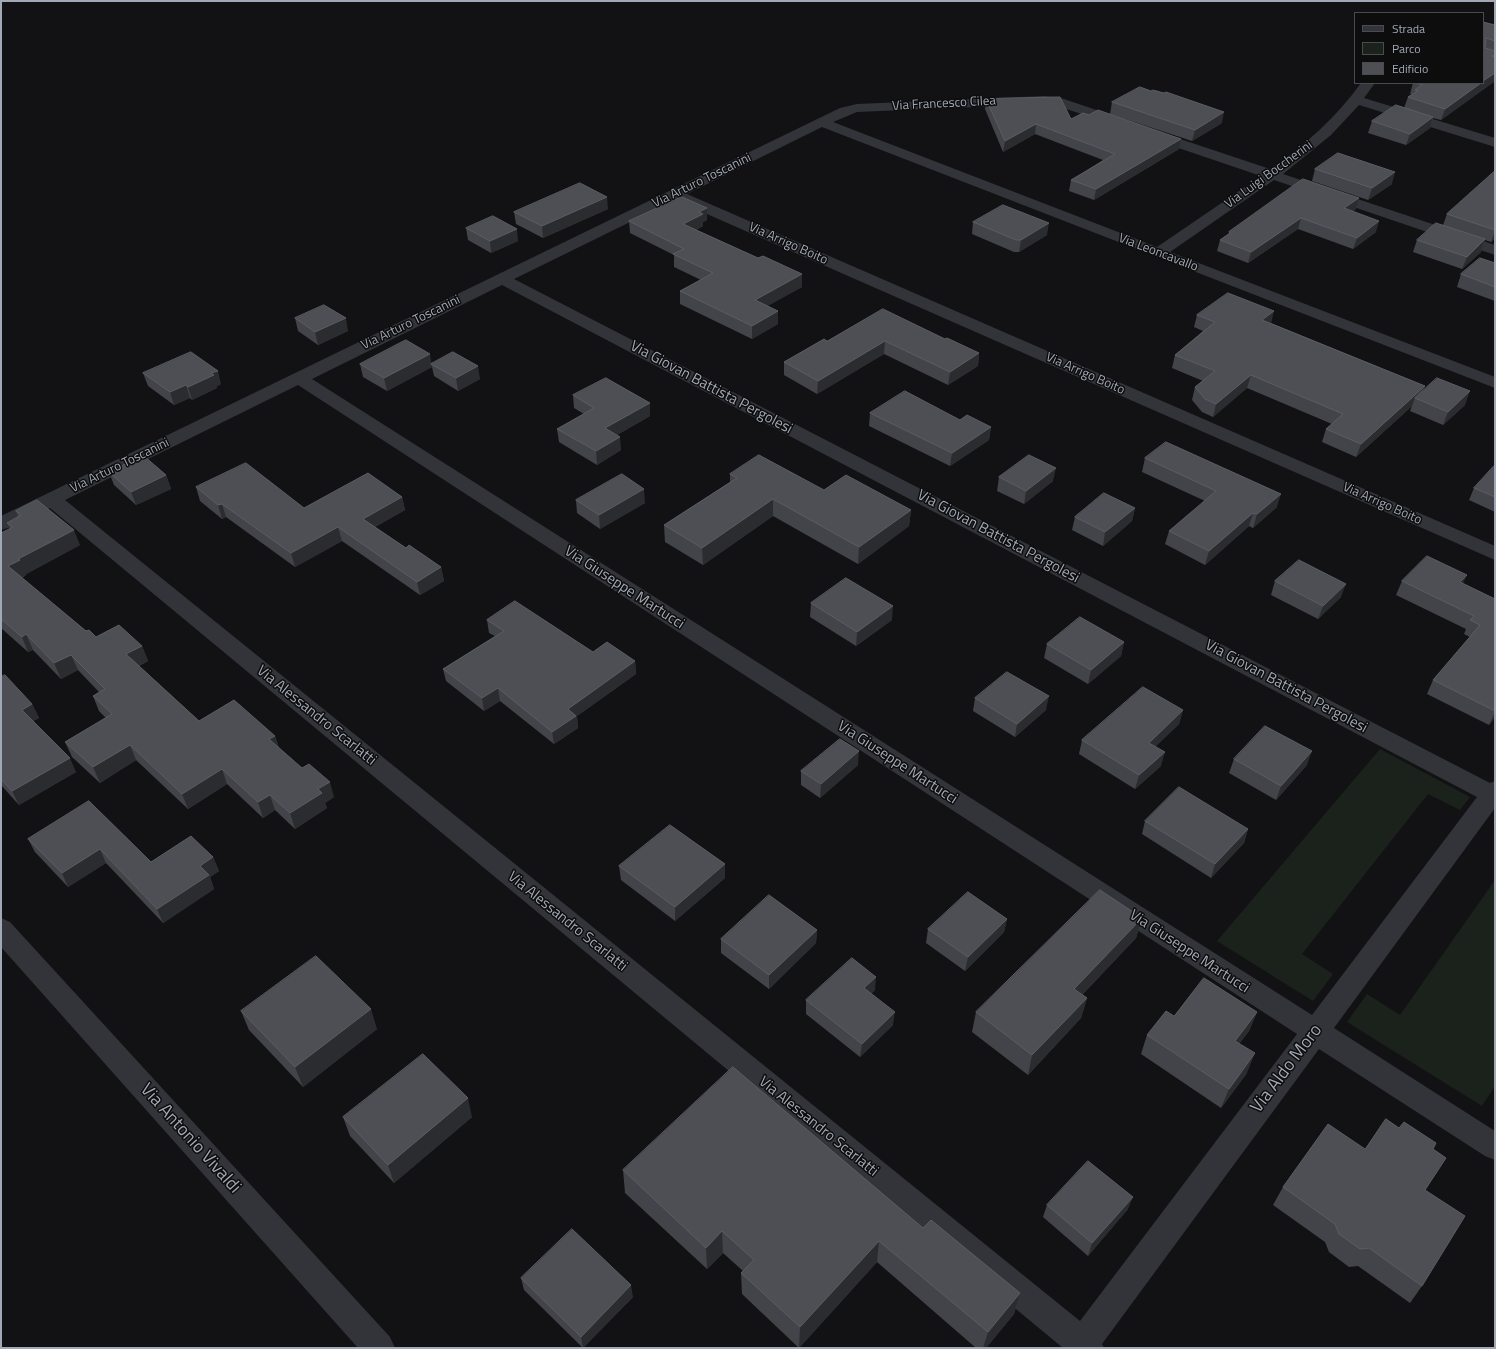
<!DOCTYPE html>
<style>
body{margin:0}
#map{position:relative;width:1496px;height:1349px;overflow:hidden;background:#121214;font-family:"Titillium Web",sans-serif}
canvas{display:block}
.frame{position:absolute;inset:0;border:2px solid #a2a8b5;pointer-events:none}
.legend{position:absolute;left:1354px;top:12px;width:130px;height:72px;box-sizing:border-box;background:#0d0d0e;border:1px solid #494b51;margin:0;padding:5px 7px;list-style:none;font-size:12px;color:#a2a8b5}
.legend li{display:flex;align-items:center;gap:8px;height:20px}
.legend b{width:20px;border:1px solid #494b51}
</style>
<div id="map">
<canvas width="1496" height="1349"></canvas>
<div class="frame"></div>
<ul class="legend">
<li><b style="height:5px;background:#333439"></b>Strada</li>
<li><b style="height:11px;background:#1a221b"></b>Parco</li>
<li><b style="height:11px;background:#4d4f55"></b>Edificio</li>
</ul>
</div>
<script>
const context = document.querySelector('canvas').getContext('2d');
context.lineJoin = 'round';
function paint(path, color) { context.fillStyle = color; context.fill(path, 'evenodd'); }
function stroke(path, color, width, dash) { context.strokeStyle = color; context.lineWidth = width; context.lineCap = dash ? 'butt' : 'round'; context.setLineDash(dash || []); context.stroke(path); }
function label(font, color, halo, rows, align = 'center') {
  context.font = font + ' "Titillium Web",sans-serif'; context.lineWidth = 3; context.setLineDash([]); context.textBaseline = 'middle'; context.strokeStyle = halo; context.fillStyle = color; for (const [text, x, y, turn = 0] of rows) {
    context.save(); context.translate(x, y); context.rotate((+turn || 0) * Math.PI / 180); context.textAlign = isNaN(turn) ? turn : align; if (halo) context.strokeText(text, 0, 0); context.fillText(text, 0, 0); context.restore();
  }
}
paint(new Path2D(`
 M1380,749l90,48 -10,13 -32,-16 -126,160 31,20 -20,27 -96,-60z
 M1495,880v206l-13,20 -135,-84 20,-28 33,21z`), '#1a221b');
paint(new Path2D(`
 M1361,83h14l-11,15 131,40v9l-136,-42 -28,30 -48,39 212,71v10l-221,-75 -104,72 325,125v11l-673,-261 -135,67 808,352v14l-820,-360 -161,79 976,504 5,-2v27l-161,220 161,103v29l-10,-4 -166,-107 -217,295 2,4h-41l-1013,-840 -42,20 -7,2v-14l839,-408 17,-4 187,-8 17,2 65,22 2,3 -2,3 -5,1 -67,-22 -10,-1 -187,8 -24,10 324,125 104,-71 -115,-39 -2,-3 2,-3 5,-1 5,1 114,38c35,-24 66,-51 91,-86zM502,285l975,512 -165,218 -1000,-636zM298,385l999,649 -217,287 -1015,-821z
 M1,918l9,4 380,415 5,11h-37l-357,-401z`), '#333439');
paint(new Path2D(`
 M1483,22l12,3v56l-54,39 -8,-2 -3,10 -24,17 -38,-12 4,-12 32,-13 4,-11 4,-3h-2l3,-11h70z
 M986,99l85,20 18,-4 92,24 -2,10 -85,51 -25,-9 2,-11 32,-20 -68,-26 -32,18 -18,-43z
 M1112,102l110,21 -30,18 -82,-27z
 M1315,169l77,15 -24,16 -56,-19z
 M1495,171v67l-4,4 -6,-2 -4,12 -19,17 -49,-17 4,-12 26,-15 4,-11z
 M1303,179l53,30 -3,2 23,21 -23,17 -55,-20 -50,34 -31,-12 3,-11 9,-6v-2z
 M608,209l-65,29 -27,-14 -2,-12z
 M707,220l-4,2v4l-7,4 62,28 44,16v13l-35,19 11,5v13l-26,15 -72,-35v-13l21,-11 -27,-13v-12l-44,-22 -1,-12z
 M973,222l74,13 -28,17h-5l-42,-18z
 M466,228l52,13 -27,12 -23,-13z
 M1495,263v38l-38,-14 4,-13z
 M1197,315l74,8 154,63 -2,5 42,14 -22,20 -33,-14 2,-5 -56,51 -34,-15 4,-13 6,-5 -85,-36 -34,29 -11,-5 -10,-12 3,-13 8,-6 -31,-13 3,-13 28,-24 -9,-4z
 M295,318l53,13 -30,14 -20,-14z
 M945,339l34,14 -1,13 -30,19 -64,-31 -67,40 -33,-19v-13l43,-21z
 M432,363l48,16 -22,12 -24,-15 -2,-9 -45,24 -24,-14 -3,-13z
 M143,373l78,11 -4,2v2l-25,12 -2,-2 -16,7 -26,-19z
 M573,395l77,21 -33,19 4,15 -24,15 -38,-23 -2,-13 27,-15 -10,-6z
 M870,413l90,7 31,7 -2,13 -39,26 -81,-40z
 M1145,458l132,49 -24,21 -4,-2 -44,39 -40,-21 4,-13 36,-30 -63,-29z
 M1495,466v46l-26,-12 5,-12z
 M109,472l57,3 5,14 -35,16 -22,-20z
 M730,474l94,16 87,20 -2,16 -51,38 -85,-48 -70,49 -38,-23 -1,-17 66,-43z
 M999,477l54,4 -29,23 -27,-13z
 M196,487l108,21 98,-11 3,13 -30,17 31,21 35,19 3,14 -24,14 -78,-54 -47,26 -69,-50 -4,2 -22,-18z
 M576,500l69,3 -45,26 -23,-16z
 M1135,508l-3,13 -29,25 -31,-16 3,-13z
 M16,511l64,34 -54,29v1l-4,3 64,53 10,6 46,9 6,15 -9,5 60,55 76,15 4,12 55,49 -9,6 2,5 -32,21 -20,-19 -12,8 -36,-34 -39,25 -52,-49 -36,23 -28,-26 -7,-15 41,-24 -7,-7 -6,-15 6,-4 -21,-22 -17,9 -28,-29 -5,2 -27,-24v-95l9,-4 -3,-6 11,-6z
 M1275,581l66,16 -23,22 -47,-24z
 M1402,581l61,3 32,15v118l-6,8 -62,-31 6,-14 37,-43 -6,-3 2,-5 -70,-34z
 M811,603l81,17 -36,26 -46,-29z
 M487,620l106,32 42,9 1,13 -59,42 1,12 -24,16 -54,-43 -16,10 -38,-30 -3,-12 52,-33 -6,-3z
 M1124,642l-3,14 -33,28 -44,-26 3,-14z
 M1,677l31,27 7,14 -6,3 43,51 -57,33 -18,-20z
 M975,698l71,12 -31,27 -42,-26z
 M1183,710l-4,14 -23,22 5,20 -26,23 -56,-35 3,-14z
 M1234,759l73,6 -31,35 -47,-27z
 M858,765l-38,33 -19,-13v-14z
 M89,801l62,61 62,-5 6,14 -9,6 4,12 -51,34 -57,-60 -38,24 -33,-35 -7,-13z
 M1145,821l103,8 -4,14 -33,35 -69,-44z
 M619,866l106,12 -50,43 -54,-41z
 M1142,918l-6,20 -54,57 5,3 -6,20 -53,57 -56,-43 4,-20z
 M1007,919l-3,13 -39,39 -39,-28 2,-14z
 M817,930l-1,13 -47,46 -48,-36v-14z
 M875,990l-4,4 22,31 -33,32 -54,-43v-14z
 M241,1011l136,18 -74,58 -54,-57z
 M1257,1012l-8,19 -10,13 8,29 -26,35 -80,-54 6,-19z
 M343,1117h129l-78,66 -44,-47z
 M1365,1149h68l-8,41 -3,96 -12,17 -52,-37 -9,1 -20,-15 -4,-10 -52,-37 10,-18z
 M623,1170l300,58 97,65 -6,21 -28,34h-10l-99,-86 -78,86 -57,-54 -1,-21 2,-2 -20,-18 -16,16 -82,-76z
 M1047,1205l81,4 -40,47 -45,-39z
 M521,1278l112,19 -50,51 -59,-58z`), '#434449');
paint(new Path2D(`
 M1495,73v8l-54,39 4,-11 36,-26h2v-2z
 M1224,112l-2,11 -30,18 3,-11z
 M1433,117l-3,11 -24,17 4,-11z
 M1036,124l-1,10 -32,18 2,-11z
 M1181,139l-2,10 -85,51 2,-11z
 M1395,172l-3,12 -24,16 4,-12z
 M607,197l1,12 -65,29 -1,-12z
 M1359,198l-3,11 -15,11 3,-12z
 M707,208v12l-4,2v4l-20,10v-12l16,-12z
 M1301,218l-3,11 -50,34 3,-11z
 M1379,221l-3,11 -23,17 4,-11z
 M1049,223l-2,12 -28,17 2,-12z
 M517,229l1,12 -27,12 -1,-12z
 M1495,231v7l-4,4z
 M1485,239l-4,13 -19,17 5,-12z
 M802,274v13l-47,26v-13z
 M778,311v13l-26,15v-13z
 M1274,311l-3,13 -9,-4z
 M346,318l2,13 -30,14 -3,-13z
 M885,341l-1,13 -67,40 1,-13z
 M979,353l-1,13 -30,19 2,-13z
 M430,354l2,13 -45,24 -3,-13z
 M478,366l2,13 -22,12 -2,-13z
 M218,371l3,13 -4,2v2l-25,12 -4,-13 23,-14z
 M1251,375l-4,13 -34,29 3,-13z
 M186,385l4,13 -16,7 -4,-13z
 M1425,386l-5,13 -5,-1 -3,8 -56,51 5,-13z
 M1470,391l-5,14 -22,20 5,-13z
 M650,403v13l-44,25 -1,-13z
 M991,427l-2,13 -39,26 2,-13z
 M620,437l1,13 -24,15 -1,-14z
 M1056,468l-3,13 -29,23 2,-13z
 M166,475l5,14 -35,16 -5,-13z
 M644,489l1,14 -45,26 -1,-14z
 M1281,494l-4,13 -24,21 4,-14z
 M402,497l3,13 -39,22 -3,-13z
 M773,499v17l-70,49 -1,-17z
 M222,504l4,13 -4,2 -4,-14z
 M1135,508l-3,13 -29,25 2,-14z
 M911,510l-2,16 -51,38 1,-17z
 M1253,513l-4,13 -44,39 4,-14z
 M338,527l4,14 -47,26 -4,-14z
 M74,530l6,15 -54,29v1l-11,6 -7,-15 10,-7z
 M441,567l3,14 -24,14 -3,-13z
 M1467,575l-6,13 -1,-6z
 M1346,584l-5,13 -23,22 5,-13z
 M893,606l-1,14 -36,26 1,-14z
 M26,634l7,16 -5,2 -6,-15z
 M1124,642l-3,14 -33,28 3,-14z
 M142,646l6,15 -16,8 -6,-15z
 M71,655l7,15 -17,9 -7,-16z
 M635,661l1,13 -59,42 1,12 -24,16 -2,-12 16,-23z
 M498,688l2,13 -16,10 -2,-13z
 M1049,696l-3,14 -31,27 2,-13z
 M32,704l7,14 -11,5 -6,-13z
 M1183,710l-4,14 -33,32 3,-13z
 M1495,712v5l-6,8z
 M275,736l5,15 -11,-12z
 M130,745l6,15 -36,23 -7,-16z
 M859,751l-1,14 -38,33 1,-14z
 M1312,751l-5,14 -31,35 5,-14z
 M1165,752l-4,14 -26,23 4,-14z
 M70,758l6,14 -57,33 -7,-14z
 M222,769l5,15 -39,25 -6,-15z
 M330,782l4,15 -9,6 2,5 -32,21 -5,-16 28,-24z
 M270,795l5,15 -12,8 -5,-16z
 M1248,829l-4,14 -33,35 4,-14z
 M100,849l6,14 -38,24 -6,-14z
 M213,857l6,14 -9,6 4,12 -51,34 -6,-14 43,-43z
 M725,864v14l-50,43v-14z
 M1142,918l-6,20 -68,71 6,-20z
 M1007,919l-3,13 -39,39 3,-14z
 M817,930l-1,13 -47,46v-14z
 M876,977l-1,13 -12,12 1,-14z
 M1087,998l-6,20 -53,57 4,-20z
 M371,1009l6,20 -74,58 -8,-20z
 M895,1012l-2,13 -33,32 2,-13z
 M1257,1012l-8,19 -22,29 8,-19z
 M1255,1053l-8,20 -26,35 8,-19z
 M468,1098l4,19 -78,66 -6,-18z
 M1133,1197l-5,12 -40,47 4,-13z
 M722,1231l1,22 -16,16 -1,-21z
 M879,1241l-2,21 -78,86 1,-21z
 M631,1285l2,12 -50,51 -2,-11z
 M1020,1293l-6,21 -28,34h-3l5,-16z`), '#2b2c2f');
const building = new Path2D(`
 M1483,22l12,3v16l-9,-3 -1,10 10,3v4l-3,1 3,1v16l-12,8z
 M1415,83h66l-36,26 -37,-12 10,-6 -3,-1 7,-5z
 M1140,87l11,4 2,-1 11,3 2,-1 58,20 -29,18 -83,-28z
 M1058,97h2l11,22 12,-6 6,2 9,-5 83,29 -85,50 -25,-9 44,-26 -79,-30 -31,17 -19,-42z
 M1396,105l37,12 -23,17 -38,-13z
 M1338,153l57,19 -23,16 -57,-19z
 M1495,171v59l-48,-16z
 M1303,179l56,19 -15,10 35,13 -22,17 -56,-20 -50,34 -31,-12 10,-7 -1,-1z
 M580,183l27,14 -65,29 -28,-14z
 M682,197l25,11 -8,4 4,2 -20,10 75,34 5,-2 39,18 -47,26 23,11 -26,15 -72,-35 33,-18 -40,-19 11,-5 -55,-28z
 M1003,205l46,18 -28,17h-5l-43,-18z
 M493,216l24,13 -27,12 -24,-13z
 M1436,223l49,16 -18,18 -50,-17z
 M1480,258l15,5v24l-34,-13z
 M1228,293l46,18 -12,9 163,66 -64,58 -35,-15 17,-15 -92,-39 -35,29 -11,-5 -10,-12 20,-16 -40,-16 40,-33 -18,-7z
 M324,305l22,13 -31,14 -20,-14z
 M883,309l62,30 2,-1 32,15 -29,19 -65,-31 -67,40 -34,-19 40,-23 3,2z
 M406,340l24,14 -46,24 -24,-14z
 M191,352l27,19 -7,2 3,2 -26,12 -2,-2 -16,7 -27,-19z
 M453,352l25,14 -22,12 -25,-14z
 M606,378l44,25 -45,25 15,9 -24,14 -39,-22 37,-21 -21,-13z
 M1437,378l33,13 -22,21 -33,-14z
 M905,391l55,29 7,-5 24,12 -39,26 -82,-40z
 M1166,442l115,52 -24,20 -4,-1 -44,38 -40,-20 47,-40 -71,-33z
 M759,455l65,35 22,-15 65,35 -52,37 -86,-48 -71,49 -38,-23 73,-47 -7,-4z
 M1029,455l27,13 -30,23 -27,-14z
 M144,456l22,19 -35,17 -22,-20z
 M246,463l58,45 64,-35 34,24 -39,22 43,29 3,-3 32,22 -24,15 -79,-55 -47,26 -69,-49 -4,1 -22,-18z
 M1494,466h1v31l-21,-9z
 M622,474l22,15 -45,26 -23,-15z
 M1104,493l31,15 -30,24 -30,-15z
 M37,500l37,30 -56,29 2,1 -12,6 78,65 3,-1 7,7 23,-12 23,21 -16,8 73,67 35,-21 41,36 -6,3 33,29 7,-4 21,18 -12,7 4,4 -32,20 -20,-18 -12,7 -36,-33 -40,25 -52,-49 -37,22 -28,-25 47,-28 -19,-18 12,-7 -34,-34 -17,8 -28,-29 -4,3 -21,-18v-86l12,-6 -6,-4 14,-8 -5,-4z
 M1427,556l40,19 -7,7 35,17v112l-62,-31 47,-55 -10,-5 4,-4 -72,-35z
 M1299,560l47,24 -23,22 -48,-25z
 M846,578l47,28 -36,26 -46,-29z
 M515,601l78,51 14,-10 28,19 -67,48 8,7 -24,16 -54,-44 -16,10 -39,-29 61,-38 -17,-11z
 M1080,617l44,25 -33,28 -44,-26z
 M1007,672l42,24 -32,28 -42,-26z
 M5,675l27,29 -10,6 48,48 -58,33 -11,-12v-102z
 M1143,687l40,23 -34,33 16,9 -26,23 -57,-35z
 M1265,726l47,25 -31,35 -47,-27z
 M840,739l19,12 -38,33 -20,-13z
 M1179,787l69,42 -33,35 -70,-43z
 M89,801l62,61 40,-26 22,21 -13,9 9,9 -52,34 -57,-60 -38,24 -34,-34z
 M670,825l55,39 -50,43 -56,-41z
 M1100,890l42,28 -68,71 13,9 -55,57 -56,-43z
 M968,892l39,27 -39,38 -40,-28z
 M769,895l48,35 -48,45 -48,-36z
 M316,956l55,53 -76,58 -54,-56z
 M852,958l24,19 -12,11 31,24 -33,32 -56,-44z
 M1204,978l53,34 -22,29 20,12 -26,36 -82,-54 19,-24 8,5z
 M423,1054l45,44 -80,67 -45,-48z
 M733,1067l190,161 8,-8 89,73 -32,39 -109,-91 -79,86 -59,-54 13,-13 -32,-29 -16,17 -83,-78z
 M1386,1119l13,9 5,-6 32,21 -3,6 13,9 -21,32 40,26 -43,70 -53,-38 -9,1 -21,-15 -4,-10 -52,-37 45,-63 37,25z
 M1088,1161l45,36 -41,46 -45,-38z
 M572,1229l59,56 -50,52 -60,-59z`);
paint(building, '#4d4f55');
stroke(building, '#5b5d64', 1);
label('13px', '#a2a8b5', '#0d0d0e', [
 ["Via Francesco Cilea",944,104,-3],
 ["Via Luigi Boccherini",1269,175,-36],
 ["Via Arturo Toscanini",702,181,-26],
 ["Via Arrigo Boito",788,244,24],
 ["Via Leoncavallo",1158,253,21],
 ["Via Arturo Toscanini",411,323,-26],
 ["Via Arrigo Boito",1085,374,24],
 ["Via Arturo Toscanini",120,466,-26],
 ["Via Arrigo Boito",1382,504,24]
]);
label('15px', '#a2a8b5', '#0d0d0e', [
 ["Via Giovan Battista Pergolesi",711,388,28],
 ["Via Giovan Battista Pergolesi",998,537,28],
 ["Via Giuseppe Martucci",624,588,33],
 ["Via Giovan Battista Pergolesi",1286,687,28],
 ["Via Alessandro Scarlatti",316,716,39],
 ["Via Giuseppe Martucci",897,763,33],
 ["Via Alessandro Scarlatti",567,922,39],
 ["Via Giuseppe Martucci",1189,952,33],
 ["Via Alessandro Scarlatti",818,1127,39]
]);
label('18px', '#a2a8b5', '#0d0d0e', [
 ["Via Aldo Moro",1287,1069,-53],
 ["Via Antonio Vivaldi",190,1139,48]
]);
</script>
